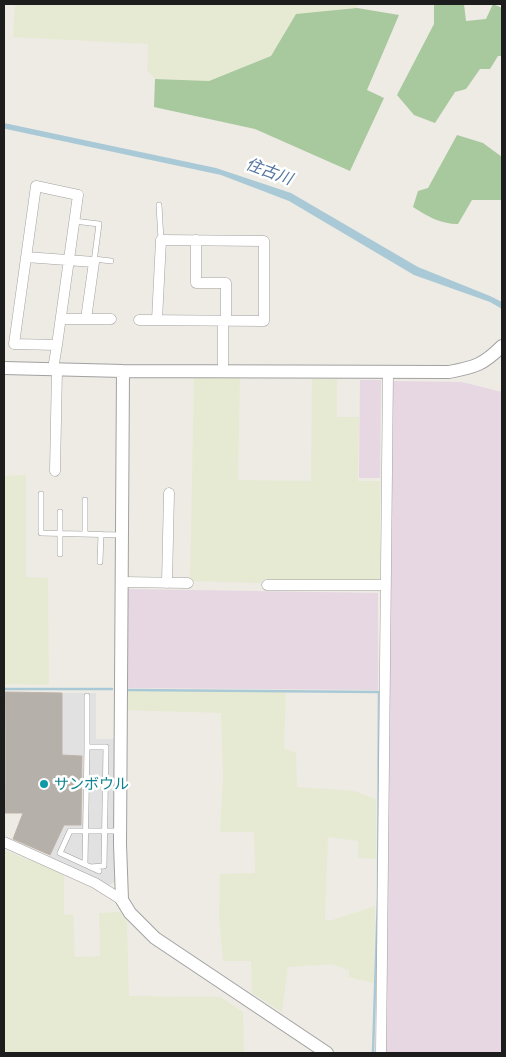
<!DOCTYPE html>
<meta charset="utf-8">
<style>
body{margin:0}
#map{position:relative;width:506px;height:1057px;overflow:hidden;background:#edebe4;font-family:Mulish,sans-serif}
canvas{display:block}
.frame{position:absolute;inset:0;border:5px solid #1d1d1d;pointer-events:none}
</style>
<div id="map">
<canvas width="506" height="1057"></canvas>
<div class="frame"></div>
</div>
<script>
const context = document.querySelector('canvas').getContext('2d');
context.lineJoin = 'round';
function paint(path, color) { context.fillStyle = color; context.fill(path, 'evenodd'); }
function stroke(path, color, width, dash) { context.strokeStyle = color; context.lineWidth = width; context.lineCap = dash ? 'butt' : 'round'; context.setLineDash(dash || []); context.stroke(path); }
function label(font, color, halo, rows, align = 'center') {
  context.font = font + ' Mulish,"Noto Sans JP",sans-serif'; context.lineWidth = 5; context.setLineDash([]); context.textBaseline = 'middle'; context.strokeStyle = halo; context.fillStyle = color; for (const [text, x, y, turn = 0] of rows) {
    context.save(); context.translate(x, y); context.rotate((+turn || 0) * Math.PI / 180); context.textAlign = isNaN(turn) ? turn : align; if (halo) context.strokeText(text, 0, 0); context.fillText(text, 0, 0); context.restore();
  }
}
paint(new Path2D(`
 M360,380h21l-1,98h-21z
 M393,381l69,1 40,10v661h-117z
 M128,589l250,4v97l-250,-2z`), '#e6d7e2');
paint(new Path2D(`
 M15,4h343l-1,4 -61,7 -25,41 -62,25 -54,-2 -8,-9 1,-26 -135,-7z
 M194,378h46l-2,102 73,1 1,-102h25v38h22l-1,64h22v96l-4,5 -114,-2v3l-72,-2z
 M26,475v102l22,1 1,107 -45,-1v-208z
 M124,691l162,1 -2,56 12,5 1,34 57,4 22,8v60l-18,-1v-17l-30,-4 -3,83h7l43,-14 -1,77 -25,-6v-7l-17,-6 -44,3 -6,45 -30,-19 -1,-32h-28l-4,-44 1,-43 35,-1 -1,-41h-34l3,-55 -2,-64 -97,-3z
 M4,850l60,24v41l9,-1 2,43 25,-1 -1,-43 21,-1 7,10 2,74 91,1 23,15 1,41h-240z`), '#e7ead2');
paint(new Path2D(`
 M434,4h30l2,17 20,-2 7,-15 9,4v48h-4l-8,13h-10l-14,20 -11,3 -20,31 -21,-8 -17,-20 37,-71z
 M357,8l42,7 -32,75 17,8 -34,73 -95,-42 -101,-22 1,-28 54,2 62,-25 25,-42z
 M457,135l26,8 19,14v43h-30l-14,24c-18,0 -31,-8 -45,-17l5,-16 10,-3z`), '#a8c89e');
paint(new Path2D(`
 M62,693h34v46h19v143l-6,3h-4l-52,-26 -4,-3 15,-31h17l2,-69 -21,-1z`), '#e1e1e1');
paint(new Path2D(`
 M4,123l212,45 75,25 127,74 72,29 12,6v7l-12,-7 -76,-27 -125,-74 -68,-26 -215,-46h-2z`), '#aac9d6');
stroke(new Path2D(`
 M4,689h108
 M128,690l251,2 -1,203 -5,158`), '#aac9d6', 2.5);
const building = new Path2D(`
 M6,692l56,1v62l20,1 -1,69h-17l-14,30 -37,-16 10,-26h-18z`);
paint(building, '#b6b0aa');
stroke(building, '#bdb3a9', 1);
const service = new Path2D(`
 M159,205l2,35
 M74,221l25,3 -5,38
 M94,259l17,2
 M41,494v39l80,2
 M85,534v-34
 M60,554v-42
 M100,562l1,-28
 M87,696v51h19l-2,119 -14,1
 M85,864l2,-117
 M99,871l-39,-18 10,-22h50`);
const minor = new Path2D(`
 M36,186l42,9 -21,150 -43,-1z
 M196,240v43h30v38
 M26,257l68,5 -8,57
 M61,319h50
 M139,320l125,1v-80l-103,-1 -4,80
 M53,369l4,-24
 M223,371v-50
 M55,471l2,-102
 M121,582l67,1
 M167,583l2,-90
 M267,585h119
 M4,842l91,41 27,17
 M381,1053l7,-680`);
const tertiary = new Path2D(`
 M4,368l119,3 326,1c26,-5 34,-7 53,-26
 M123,371l-3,473 2,56 8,13 25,25 172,115`);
stroke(service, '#a1a1a1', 6);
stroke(minor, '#a1a1a1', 11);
stroke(tertiary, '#a1a1a1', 14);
stroke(service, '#fff', 5);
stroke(minor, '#fff', 10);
stroke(tertiary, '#fff', 12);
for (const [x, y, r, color] of [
 [44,784,5,"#0f9aa8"]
]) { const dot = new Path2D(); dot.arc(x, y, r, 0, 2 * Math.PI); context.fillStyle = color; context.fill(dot); stroke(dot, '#fff', 2); }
label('15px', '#0d838f', '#fff', [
 ["サンボウル",54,784]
], 'left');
label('italic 16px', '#5577a2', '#fff', [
 ["住古川",269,172,20]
]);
</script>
